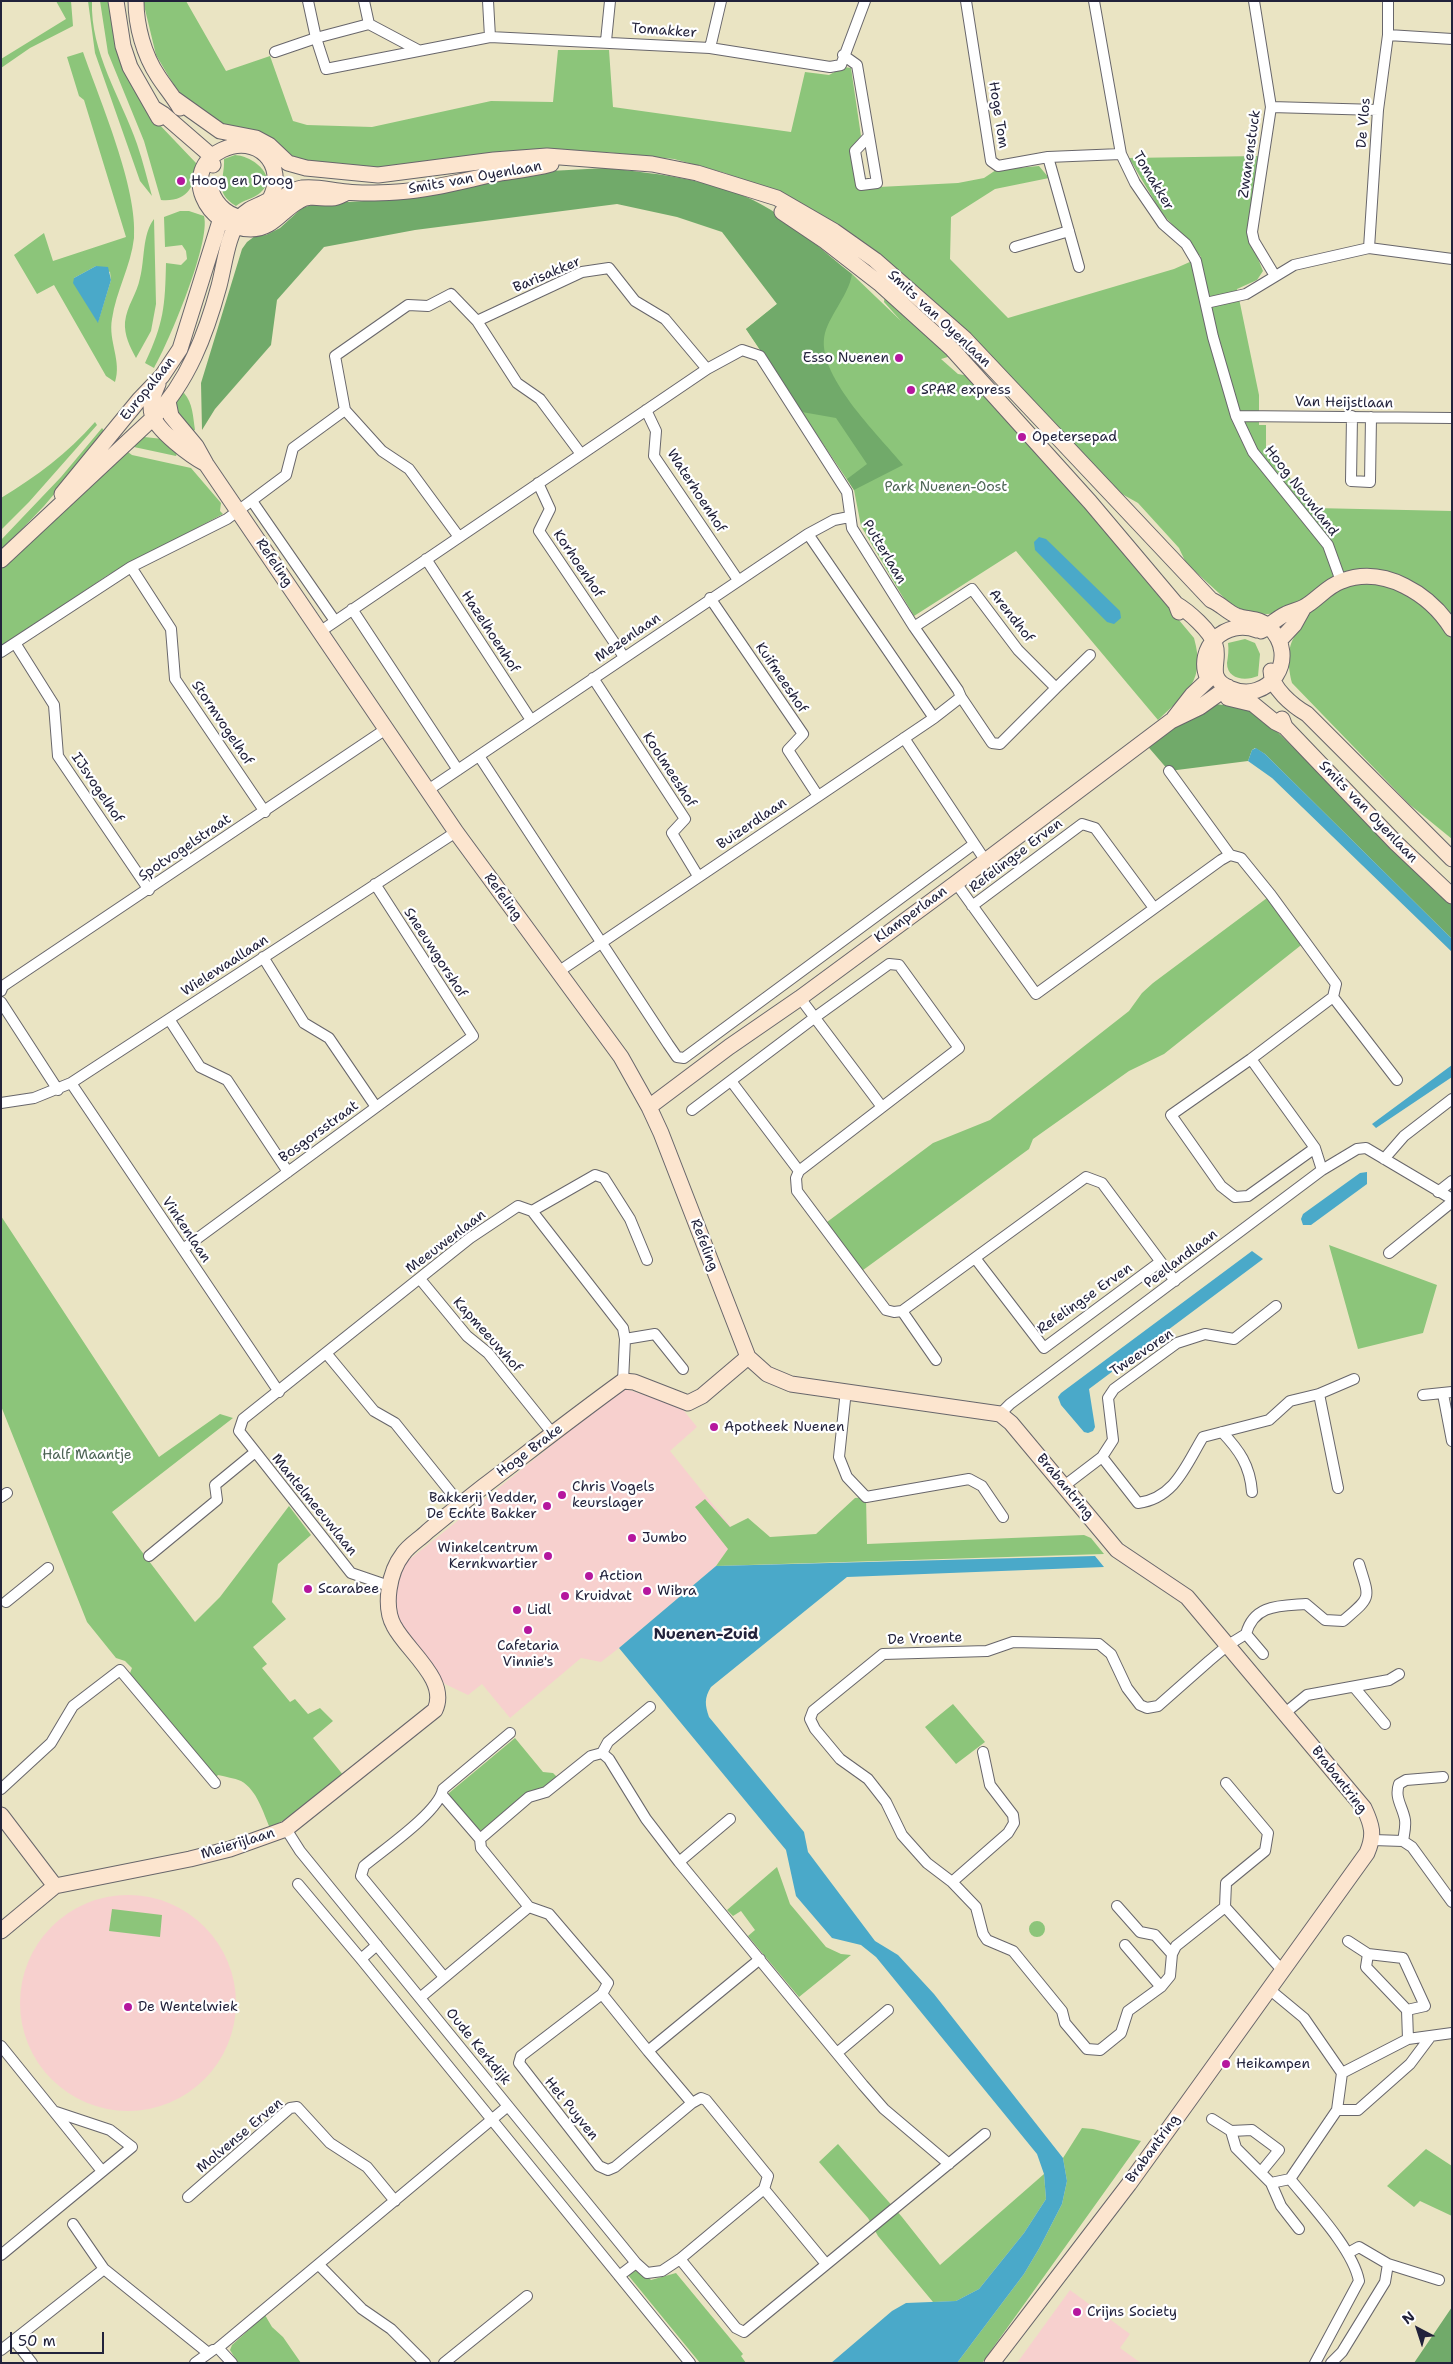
<!DOCTYPE html>
<style>
body{margin:0}
#map{position:relative;width:1453px;height:2364px;overflow:hidden;background:#eae4c3;font-family:"Shantell Sans",sans-serif}
canvas{display:block}
.frame{position:absolute;inset:0;border:2px solid #22223b;pointer-events:none}
.north{position:absolute;left:1393px;top:2304px;width:50px;height:50px;-webkit-text-stroke:4px #fff;paint-order:stroke;rotate:320deg;font-size:14px;font-weight:700;line-height:20px;text-align:center;color:#22223b}
.north::after{content:'';display:block;margin:auto;width:18px;height:22px;background:#22223b;clip-path:polygon(50% 0,100% 100%,50% 72%,0 100%)}
.scale{position:absolute;left:10px;top:2332px;width:94px;height:22px;box-sizing:border-box;border:2px solid #22223b;border-top:0;padding-left:6px;font-size:15px;line-height:18px;white-space:nowrap;color:#22223b;-webkit-text-stroke:4px #fff;paint-order:stroke}
</style>
<div id="map">
<canvas width="1453" height="2364"></canvas>
<div class="frame"></div>
<div class="north">N</div>
<div class="scale">50 m</div>
</div>
<script>
const context = document.querySelector('canvas').getContext('2d');
context.lineJoin = 'round';
function paint(path, color) { context.fillStyle = color; context.fill(path, 'evenodd'); }
function stroke(path, color, width, dash) { context.strokeStyle = color; context.lineWidth = width; context.lineCap = dash ? 'butt' : 'round'; context.setLineDash(dash || []); context.stroke(path); }
function label(font, color, halo, rows, align = 'center') {
  context.font = font + ' "Shantell Sans",sans-serif'; context.lineWidth = 4.5; context.setLineDash([]); context.textBaseline = 'middle'; context.strokeStyle = halo; context.fillStyle = color; for (const [text, x, y, turn = 0] of rows) {
    context.save(); context.translate(x, y); context.rotate((+turn || 0) * Math.PI / 180); context.textAlign = isNaN(turn) ? turn : align; if (halo) context.strokeText(text, 0, 0); context.fillText(text, 0, 0); context.restore();
  }
}
paint(new Path2D(`
 M623,1388l58,19 16,20 -27,24 61,76 -3,22 -12,17 -97,82 -18,14 -20,-4 -71,60 -28,-34 -14,11 -23,-11 -46,-62 -4,-29 10,-30z
 M20 2003a108 108 0 1 1 216 0a108 108 0 1 1-216 0Z
 M1070,2290l60,44 -10,14 21,15h-124z`), '#f7d0ce');
paint(new Path2D(`
 M56,1h15l2,25 -43,22 -29,20v-9l65,-40z
 M88,1h4c-2,51 29,97 45,143 6,17 10,35 15,52l-12,-15 -45,-128z
 M100,1h9l7,47 39,72 41,43c-1,24 -8,39 -35,37l-17,-59 -36,-88z
 M143,1h43l40,70 44,-15 23,65 14,4 65,2 119,-26 62,1 5,-52h51l4,57 178,25 14,-60 24,3 15,-8 7,1 10,68 -10,14 8,38 99,-5 26,-5 12,-8 43,-4 10,12 -54,11 -44,28 -1,42 58,59 166,-49 27,-12 -40,-45 -32,-54 130,-2 -11,78 15,37 -6,9 -20,9 22,106v30h7v23l48,60 138,3v328l-43,-35 -117,-121c-4,-16 -6,-35 4,-49l-19,-21c-14,3 -32,-1 -45,-8l-46,-42 -7,-15 -41,-45 -16,-9 -151,-154 -194,-146 -52,-21 -51,-14 -69,-7h-58l-170,18 -76,-8 -75,-34 -45,-34 -9,-12 -16,-27z
 M83,52c17,49 55,136 51,186 -3,28 -18,53 -22,81 -4,22 10,42 3,63l-9,-6 -52,-91 -17,9 -23,-39 30,-22 9,28 73,-24 -42,-137 -5,-4 -12,-39zM96,266l14,6 1,8 -13,42 -24,-44z
 M235,155c18,1 45,22 25,38 -7,6 -17,7 -24,13 -23,-14 -11,-26 -12,-47z
 M180,211h9l15,5c7,26 -35,126 -50,152l-9,-5c19,-40 20,-57 21,-100l15,2 6,-6 -1,-8 -4,-6 -17,2 -1,-30z
 M154,219l2,85 -5,27 -15,27c-6,-11 -12,-23 -11,-36 2,-17 12,-28 15,-44 5,-19 2,-43 14,-59z
 M833,259l18,16 1,-1 49,47 -17,-19 1,-8 66,62 -10,3 17,15 11,2 26,33 33,31 166,198c12,43 -7,54 -36,82l-142,-169 -102,65 -53,-90 -7,-36 -108,-161z
 M184,393c9,10 9,24 11,37l-5,2c-10,-12 -17,-22 -12,-38z
 M95,422l2,3 -68,77 -28,28v-32c36,-22 66,-44 94,-76z
 M102,428l4,5 -62,73 -43,45v-11l60,-63z
 M144,437l19,2 15,12 -2,5 -42,-9v-6z
 M125,450l7,5 59,13 30,35 -1,8 3,3 -115,61 -107,72v-79z
 M1245,639l10,4 5,11 -2,22c-12,5 -31,4 -31,-13 1,-7 2,-13 1,-20z
 M1271,895l34,47 -141,112 -35,17 -96,68 -4,10 -170,124 -36,-48 110,-82 57,-23 139,-109 13,-18 11,-10z
 M1,1216l158,241 61,-43 13,4 -121,94 83,110 25,-25 69,-91 22,29 -33,29 -6,38 14,17 -33,28 14,17 -5,4 28,34 5,-3 13,15 12,-6 13,13 -20,17 31,38 -60,44 -14,8c-7,-16 -13,-38 -29,-47 -7,-3 -15,-4 -23,-6l-3,3 -83,-100 -2,-5 2,-5 -7,-7 -9,-3 -29,-36 -86,-216z
 M1329,1245l108,40 -14,48 -65,16z
 M866,1497l1,47 217,-9 7,3 13,16 -388,12 12,-17 -33,-42 10,-8 25,28 18,-9 22,19 46,-3 39,-36z
 M953,1704l32,38 -29,22 -31,-37z
 M515,1738l28,34 10,1 4,4 -14,12 -13,2 -46,39 -7,1 -28,-35v-3z
 M777,1867l13,37 36,43 15,7 10,1 -52,42 -51,-61 7,-6 -14,-19 -8,5 -6,-6z
 M112,1909l50,6 -2,22 -51,-6z
 M1029 1929a8 8 0 1 1 16 0a8 8 0 1 1-16 0Z
 M1082,2128l11,1 48,12 -159,222h-25l67,-89 16,-27 22,-43 5,-23 -4,-23z
 M838,2144l64,73 38,48 104,-91 2,25 -22,34 -45,56 -23,12 -23,1 -55,-66 -10,-18 -49,-56z
 M1426,2149l26,17v50l-32,-15 -6,6 -27,-21z
 M638,2267l13,13 25,-7 67,81 -2,2 5,7h-46l-72,-88z
 M265,2315l7,12 11,10 18,26h-63l-8,-13 2,-5z`), '#8cc57a');
paint(new Path2D(`
 M606,168c53,6 118,12 165,42 28,18 54,43 81,64 -3,20 -21,39 -27,59 -11,41 54,102 78,132l-49,25 -7,-11 20,-15 -31,-46 -34,-6 -56,-83 31,-25 -55,-72 -45,-15 -60,-13 -202,26 -91,17 -47,53 -6,45 -56,64 -13,21 -1,-47 41,-134 5,-7 8,-6 11,-1 14,-7 22,-20 13,-4 65,-4 170,-29z
 M1215,704l26,3 17,6 194,190v36l-187,-185 -10,-6 -3,2 -4,11 -79,10 -25,-29z
 M1452,2307v56h-38z`), '#71aa6a');
paint(new Path2D(`
 M96,266l12,1 3,13 -13,43 -25,-40 1,-5z
 M1039,537l7,2 74,72 1,7 -7,6 -7,-2 -72,-72 -1,-8z
 M1256,748l9,6 187,185v13l-180,-174 -24,-17 4,-11z
 M1452,1065v12l-76,51 -4,-4z
 M1367,1172v12l-56,41h-8l-2,-6 2,-5 57,-41z
 M1252,1251l11,8 -174,130 6,38 -2,4 -5,2 -4,-1 -23,-27 -3,-8 3,-4z
 M1095,1556l9,11 -257,10 -136,110c-7,11 -6,18 -2,30l95,115 4,20 67,89 23,14 36,39 129,164 4,23 -5,23 -22,43 -16,27 -67,89h-126l61,-52 14,-8 50,-2 23,-12 45,-56 22,-34 -2,-25 -7,-20 -161,-197 -15,-12 -29,-7 -36,-42 -10,-46 -167,-202 97,-82z`), '#4aa9c9');
const street = new Path2D(`
 M308,1l8,37 53,-14
 M364,1l5,23 49,26
 M488,1l2,36
 M966,1l25,160 7,5 50,-9 73,-3
 M1094,1l27,153 14,29 28,41 23,20 10,17 17,76 23,79 17,36 75,93 13,36
 M1254,1l17,106 -19,125 2,9 21,35
 M1388,35l64,4
 M606,41l4,-40
 M710,48l11,-47
 M275,52l41,-14 10,31 164,-32 220,11 120,19 11,-2 24,-64
 M843,55l14,10 20,118 -16,2 -6,-34 14,-15
 M1271,107l107,3
 M1048,157l31,110
 M1015,247l54,-16
 M1369,248l9,-138 10,-75v-34
 M1206,303l40,-9 48,-29 75,-17 83,11
 M477,321l105,-49 27,-4 26,33 30,18 42,50
 M646,410l10,21 -2,25 84,124
 M1236,416l216,2
 M1352,416l-1,65 19,1 1,-65
 M538,483l12,26 -11,22 85,126
 M252,501l83,120
 M808,534l126,184
 M459,537l-50,-68 -27,-18 -37,-41 -10,-54 73,-51 20,1 23,-12 26,27 40,62 23,16 41,55
 M426,559l105,161
 M131,567l40,62 4,50 90,133
 M710,598l93,136 -15,16 30,46
 M352,609l106,161
 M321,631l386,-262 35,-19 18,6 87,136 5,36 62,99 44,63 3,7 31,46 8,1 56,-56 -38,-38 -46,-61 -58,38
 M15,643l39,62 4,51 91,134
 M1,652l130,-85 96,-48 59,-44 7,-27 52,-38
 M593,678l92,141 -13,14 26,43
 M1056,688l34,-33
 M904,738l81,122
 M479,756l189,288 9,13 7,1 290,-214
 M1169,771l61,84
 M428,790l380,-256 26,-14 15,-3
 M956,883l80,111 185,-134 9,-5 11,3 30,37 65,89 -3,13 -82,62 -80,56 50,71 14,11 13,-1 67,-48
 M972,906l110,-82 13,4 59,80
 M263,957l41,66 25,15 47,69
 M558,972l376,-254 27,-21
 M1,991l2,-5 383,-257
 M1333,997l64,83
 M800,998l82,109
 M1,1002l57,88
 M169,1019l31,48 27,13 61,92
 M1251,1059l64,89 7,22
 M731,1081l68,90
 M71,1083l208,309
 M1,1103l33,-5 37,-15 385,-251
 M692,1110l122,-92 75,-54 10,1 60,83 -160,123 -3,7 1,13 89,119 8,2 8,-1 184,-134 16,6 73,98
 M1384,1159l20,-23 48,-37
 M1438,1192l14,-11
 M532,1211l91,117 2,11 -2,42
 M183,1249l290,-213 -98,-152
 M1389,1253l63,-51
 M975,1258l69,90 116,-86
 M420,1279l47,57 21,17 65,81
 M902,1311l34,49
 M625,1339l30,-5 28,35
 M326,1353l48,58 21,12 65,81
 M846,1390l-7,67 8,20 19,20 103,-18 13,7 21,31
 M1319,1394l19,94
 M1443,1394l9,47
 M1423,1395l29,-3
 M1000,1414l10,-10 312,-234 35,-21 9,-1 86,51
 M1222,1432c17,18 28,33 30,60
 M1102,1457l36,46c37,-5 48,-38 65,-66l66,-17 21,-19 29,-7 35,-15
 M1064,1486l38,-29 11,-17 -5,-42 6,-9 63,-46 28,-9 29,5 42,-33
 M1,1497l6,-4
 M149,1556l68,-56 -2,-15 39,-32
 M389,1586l-38,-13 -112,-142 4,-12 227,-181 48,-32 14,5 63,-36 9,3 26,41 17,41
 M6,1602l42,-34
 M1246,1634l17,20
 M1354,1687l31,37
 M1285,1713l22,-18 82,-15 10,-6
 M602,1753l7,6 37,60 33,43 184,223 21,24 65,55
 M1,1789l50,-46 22,-37 47,-36 95,113
 M442,1795l38,44 1,9 48,59 20,7 59,69 -6,11 -81,62 -2,7 80,103 9,4 7,-3 77,-64
 M286,1829l14,22 336,412 -17,13
 M480,1839l49,-42 17,-5 45,-36 11,-3 6,-11 42,-35
 M1373,1840l30,1 9,6 40,55
 M1403,1841c1,-7 3,-14 2,-21 -2,-13 -11,-22 -6,-36l7,-4 37,-3
 M679,1862l51,-43
 M952,1882l56,-49 6,-10 -1,-8 -23,-30 -7,-33
 M298,1884l63,75 329,404
 M1117,1906l23,26 15,3 17,19
 M1225,1907l1,-24 39,-32 3,-18 -42,-50
 M1348,1941l20,13 -2,13 41,43 1,29
 M1125,1945l36,42
 M1368,1954l35,4 22,48 -18,4
 M361,1959l16,-14
 M760,1959l-112,92 44,52 9,-5 5,2 62,76 -4,13 62,75
 M1282,1970l-57,-63 -49,39 -4,8 -2,22 -9,11 -33,24 -7,22 -21,17 -13,-1 -22,-26 -3,-12 -49,-60 -26,-11 -4,-6 -7,-27 -24,-25 -25,-19 -25,-28 -16,-33 -18,-23 -28,-20 -25,-30 -5,-10 3,-8 70,-57 104,-3 26,-9 86,2 12,10 16,34 13,17 7,3 11,-2 51,-45 19,-16 18,-11c8,-30 34,-28 60,-30l19,16 18,1c29,-25 27,-21 16,-57
 M444,1977l-83,-101 3,-10c19,-16 75,-54 79,-77l67,-56
 M1269,1989l35,29 38,55 -5,37 -47,69c21,26 63,70 69,102l-44,82
 M602,1994l46,57
 M421,1997l108,-90
 M1,2046l101,125
 M837,2053l51,-43
 M1342,2073l66,-34 44,-6
 M1337,2110h21l52,-46 21,-28
 M1212,2119l19,12 5,17 35,35 19,-4
 M1231,2131l21,-1 27,20 -18,22
 M1271,2183l10,23 18,23
 M188,2197l102,-89 7,-1 33,36 37,24 28,34
 M1348,2253l11,-6 29,17 51,16
 M1,2255l131,-108 -22,-17 -54,-18
 M680,2259l84,-70
 M636,2263l11,10 15,-2 18,-12 56,69 8,4 241,-198
 M319,2265l43,44 29,20 34,34
 M104,2269l103,83
 M1,2350l13,-10
 M32,2363l-18,-23 90,-71 -31,-45
 M195,2363l18,-13
 M232,2363l-14,-15 290,-242
 M444,2363l83,-67
 M1331,2363l11,-11 43,-70 3,-18`);
const secondary = new Path2D(`
 M116,1l7,45 7,21 29,51
 M136,1c0,25 8,54 22,75 7,11 15,20 22,32
 M175,99l45,32 36,7 13,7 19,18 18,5 72,7 116,-15 53,-4 105,8 45,9 80,25 57,33 41,29 90,79 246,261c10,4 16,12 26,16 11,4 23,2 32,11 32,30 0,79 -40,61 -24,-11 -8,-27 -14,-43 -4,-14 -27,-34 -39,-41
 M155,109l8,5 45,39 5,12
 M211,190c5,16 19,28 36,28 26,1 32,-26 55,-30 16,-2 30,3 45,4 16,2 34,1 50,0 33,-2 65,-11 98,-18 18,-3 38,-5 56,-10
 M782,212l43,29 54,42 73,66 138,153 86,102 3,8
 M158,384c-4,10 -9,19 -6,30 4,16 39,42 54,50
 M168,401l3,15 25,30 10,18 250,368 165,225 28,50 12,26 87,224 19,17 24,10 209,30 11,9 106,127 70,47 177,211c8,17 11,27 3,45l-238,331 -137,179
 M62,494l77,-94 23,-24 18,-27 40,-128
 M1,560l152,-142c35,-36 53,-84 66,-132 6,-23 8,-50 22,-69 7,-10 20,-11 29,-18 18,-35 -14,-66 -48,-49 -43,21 -17,78 29,79 22,0 31,-19 48,-28 11,-7 22,-2 33,-3 5,0 10,-3 14,-5
 M1261,631c8,-5 16,-13 25,-17 6,-3 12,-4 18,-7 13,-7 23,-21 38,-26 42,-16 88,13 110,48
 M1280,640l14,-15 10,-18
 M1271,671c0,17 22,35 36,43l145,145
 M1208,679c-14,-31 18,-61 49,-49
 M1228,698l25,6 22,18 10,5
 M1174,718l18,-23 16,-15
 M1282,719l3,8 111,116 56,53
 M649,1107l80,-60 71,-49 156,-115 215,-162 29,-14 28,-20
 M1,1815l54,71
 M1,1931l54,-45 135,-27 40,-10 56,-20 149,-119c14,-30 -28,-59 -41,-84 -11,-20 -5,-54 9,-72 6,-9 17,-15 25,-23 18,-15 37,-30 56,-45 46,-35 92,-71 139,-105l11,1 54,21 14,-7 46,-39`);
stroke(street, '#68666b', 12);
stroke(secondary, '#68666b', 17);
stroke(street, '#fff', 10);
stroke(secondary, '#fce5cf', 15);
for (const [x, y, r, color] of [
 [181,181,5,"#b5179e"],
 [899,358,5,"#b5179e"],
 [911,390,5,"#b5179e"],
 [1022,437,5,"#b5179e"],
 [714,1427,5,"#b5179e"],
 [562,1495,5,"#b5179e"],
 [547,1506,5,"#b5179e"],
 [632,1538,5,"#b5179e"],
 [548,1556,5,"#b5179e"],
 [589,1576,5,"#b5179e"],
 [308,1589,5,"#b5179e"],
 [647,1591,5,"#b5179e"],
 [565,1596,5,"#b5179e"],
 [517,1610,5,"#b5179e"],
 [528,1630,5,"#b5179e"],
 [128,2007,5,"#b5179e"],
 [1226,2064,5,"#b5179e"],
 [1077,2312,5,"#b5179e"]
]) { const dot = new Path2D(); dot.arc(x, y, r, 0, 2 * Math.PI); context.fillStyle = color; context.fill(dot); stroke(dot, '#fff', 2); }
label('14px', '#22223b', '#fff', [
 ["Tomakker",664,31,4],
 ["Hoge Tom",998,115,81],
 ["De Vlos",1364,123,-85],
 ["Zwanenstuck",1250,154,-82],
 ["Smits van Oyenlaan",475,178,-10],
 ["Tomakker",1153,181,59],
 ["Barisakker",547,275,-23],
 ["Smits van Oyenlaan",939,319,43],
 ["Europalaan",148,389,-51],
 ["Van Heijstlaan",1344,403,1],
 ["Waterhoenhof",696,491,57],
 ["Hoog Nouwland",1301,491,52],
 ["Putterlaan",884,552,59],
 ["Refeling",274,563,56],
 ["Korhoenhof",578,564,56],
 ["Arendhof",1011,616,52],
 ["Hazelhoenhof",490,632,57],
 ["Mezenlaan",628,638,-34],
 ["Kuifmeeshof",781,678,56],
 ["Stormvogelhof",222,723,56],
 ["Koolmeeshof",669,770,57],
 ["IJsvogelhof",97,788,56],
 ["Smits van Oyenlaan",1368,812,46],
 ["Buizerdlaan",752,824,-34],
 ["Spotvogelstraat",185,848,-34],
 ["Refelingse Erven",1016,856,-37],
 ["Refeling",503,897,54],
 ["Klamperlaan",911,915,-36],
 ["Sneeuwgorshof",435,953,57],
 ["Wielewaallaan",225,966,-33],
 ["Bosgorsstraat",319,1132,-36],
 ["Vinkenlaan",186,1230,56],
 ["Meeuwenlaan",446,1242,-37],
 ["Refeling",704,1245,69],
 ["Peellandlaan",1181,1259,-37],
 ["Refelingse Erven",1085,1299,-35],
 ["Kapmeeuwhof",487,1335,48],
 ["Tweevoren",1142,1353,-34],
 ["Hoge Brake",530,1451,-37],
 ["Brabantring",1065,1487,50],
 ["Mantelmeeuwlaan",314,1505,51],
 ["De Vroente",925,1639,-2],
 ["Brabantring",1339,1780,52],
 ["Meierijlaan",238,1844,-17],
 ["Oude Kerkdijk",478,2047,51],
 ["Het Puyven",571,2109,51],
 ["Molvense Erven",240,2136,-40],
 ["Brabantring",1153,2149,-54]
]);
label('14px', '#22223b', '#fff', [
 ["Hoog en Droog",191,181],
 ["Esso Nuenen",889,358,"right"],
 ["SPAR express",921,390],
 ["Opetersepad",1032,437],
 ["Apotheek Nuenen",724,1427],
 ["Chris Vogels",572,1487],
 ["keurslager",572,1503],
 ["Bakkerij Vedder,",537,1498,"right"],
 ["De Echte Bakker",537,1514,"right"],
 ["Jumbo",642,1538],
 ["Winkelcentrum",538,1548,"right"],
 ["Kernkwartier",538,1564,"right"],
 ["Action",599,1576],
 ["Scarabee",318,1589],
 ["Wibra",657,1591],
 ["Kruidvat",575,1596],
 ["Lidl",527,1610],
 ["Cafetaria",528,1646,"center"],
 ["Vinnie's",528,1662,"center"],
 ["De Wentelwiek",138,2007],
 ["Heikampen",1236,2064],
 ["Crijns Society",1087,2312]
], 'left');
label('14px', '#4c6354', '#fff', [
 ["Park Nuenen-Oost",946,487],
 ["Half Maantje",87,1455]
]);
label('bold 16px', '#22223b', '#fff', [
 ["Nuenen-Zuid",706,1635]
]);
</script>
